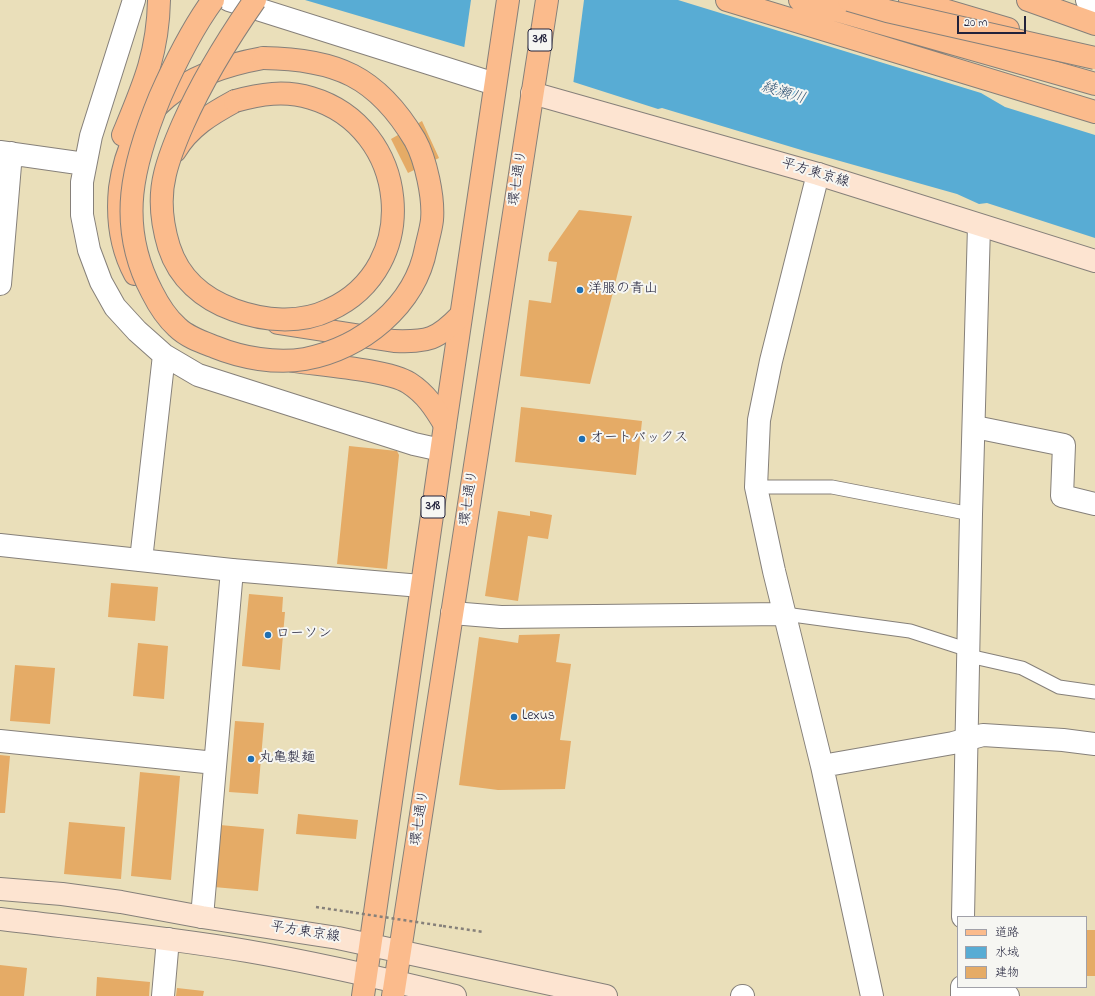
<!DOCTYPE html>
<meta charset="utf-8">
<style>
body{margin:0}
#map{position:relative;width:1095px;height:996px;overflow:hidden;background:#eadfba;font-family:"Indie Flower","Klee One",sans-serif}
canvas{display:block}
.legend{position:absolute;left:957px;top:916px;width:130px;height:72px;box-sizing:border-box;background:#f6f6f2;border:1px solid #a1a1a9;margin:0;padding:5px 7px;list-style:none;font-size:12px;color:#22223b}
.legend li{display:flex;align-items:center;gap:8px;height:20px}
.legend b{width:20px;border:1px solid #a1a1a9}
.scale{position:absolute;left:957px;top:16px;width:69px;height:18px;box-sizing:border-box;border:2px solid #22223b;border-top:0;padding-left:5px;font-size:12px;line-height:14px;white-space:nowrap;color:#22223b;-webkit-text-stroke:3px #f6f6f2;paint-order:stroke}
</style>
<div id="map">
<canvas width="1095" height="996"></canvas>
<ul class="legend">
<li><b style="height:5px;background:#fbbb8c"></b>道路</li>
<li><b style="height:11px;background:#58acd4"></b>水域</li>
<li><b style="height:11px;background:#e5ab66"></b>建物</li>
</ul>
<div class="scale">20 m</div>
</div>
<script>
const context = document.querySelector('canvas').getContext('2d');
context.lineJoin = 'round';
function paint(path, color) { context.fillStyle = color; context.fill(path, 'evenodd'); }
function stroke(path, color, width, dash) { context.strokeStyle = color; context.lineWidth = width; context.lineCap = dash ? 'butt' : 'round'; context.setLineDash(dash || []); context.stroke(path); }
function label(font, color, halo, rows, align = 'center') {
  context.font = font + ' "Indie Flower","Klee One",sans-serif'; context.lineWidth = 4; context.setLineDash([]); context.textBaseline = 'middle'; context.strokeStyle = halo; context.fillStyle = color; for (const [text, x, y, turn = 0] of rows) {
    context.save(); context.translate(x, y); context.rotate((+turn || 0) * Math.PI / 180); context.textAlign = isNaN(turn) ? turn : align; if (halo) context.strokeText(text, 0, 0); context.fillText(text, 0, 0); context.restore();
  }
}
paint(new Path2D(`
 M305,0h373l303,93 24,14 90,28v103l-108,-35 -8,1 -22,-10 -149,-42 -146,-44 -4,1 -194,-62z`), '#58acd4');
paint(new Path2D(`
 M471,0h113l-11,85 -109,-36z`), '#eadfba');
paint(new Path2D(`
 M422,121l17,37 -31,15 -17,-34z
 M579,210l53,6 -42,168 -70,-8 9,-76 22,3 6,-41 -9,-1 1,-8z
 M521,407l121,14 -6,54 -121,-13z
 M349,446l48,5 2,4 -12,114 -50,-5z
 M498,511l32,5v-5l22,4 -4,24 -20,-3 -10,65 -33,-5z
 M111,583l47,4 -3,34 -47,-4z
 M249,594l34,3 -1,15h3l-5,58 -38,-4z
 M560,634l-4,28 15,2 -11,76 11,1 -6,48 -67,1 -39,-5 20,-148 39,6 1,-8z
 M138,643l30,3 -4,53 -31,-3z
 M15,665l40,3 -5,56 -40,-3z
 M235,721l29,2 -6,71 -29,-2z
 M0,755l10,1 -5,57h-5z
 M140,772l40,4 -9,104 -40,-4z
 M298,814l60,6 -2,19 -60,-5z
 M69,822l56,5 -4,52 -57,-5z
 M220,825l44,4 -6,62 -44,-4z
 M1086,930h9v46h-9z
 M0,965l27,3 -3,28h-24z
 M97,977l53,5 -1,14h-53z
 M177,988l27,3 -1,5h-27z`), '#e5ab66');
const service = new Path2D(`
 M756,487h76l139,27
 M785,614l125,17 59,19
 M969,656l53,12 37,19 36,5`);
const minor = new Path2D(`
 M134,0l-43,136 -9,46v33l7,35 12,32 14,25 22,24 27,24 34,20 216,69 27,6
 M229,0l266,84
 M1087,0l8,5
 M0,152l85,12
 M818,174l-47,187 -12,59 -3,67 18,84 48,195 50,230
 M0,284l11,-131
 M975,427l89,18 -2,51 33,8
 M141,560l23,-205
 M452,613l49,4 284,-3
 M0,741l215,22
 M822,766l131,-23 30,-8 80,5 32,4
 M202,917l30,-347
 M962,991l46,5
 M163,996l5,-57
 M742,996h1`);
const tertiary = new Path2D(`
 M0,545l232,25 189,16
 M963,917l8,-403 8,-288
 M962,987v9`);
const secondary = new Path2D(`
 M532,93l286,81 277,87
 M0,889l62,5 59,8 81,15 136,21 268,58
 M0,919c82,10 165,18 247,32 70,12 139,28 208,45`);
const primary = new Path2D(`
 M363,996l82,-571 63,-425
 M393,996l154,-996`);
const motorway = new Path2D(`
 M727,0l368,112
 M800,0l295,84
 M910,0l98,29
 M1028,0l67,24
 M123,135c20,-48 35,-81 36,-135
 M175,151c14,-24 36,-37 60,-50
 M135,274c-14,-26 -18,-56 -15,-86 11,-83 66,-116 143,-130
 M278,323l116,18c34,1 43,-1 67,-26
 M294,361c27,4 95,9 115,22 17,11 26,25 36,42`);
stroke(service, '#86807a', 15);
stroke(minor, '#86807a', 24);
stroke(tertiary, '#86807a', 24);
stroke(secondary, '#86807a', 24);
stroke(primary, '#86807a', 24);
stroke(motorway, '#86807a', 24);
stroke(new Path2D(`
 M316,907l34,5
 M443,926l41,6`), '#86807a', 2.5, [3, 3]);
stroke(service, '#fff', 13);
stroke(minor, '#fff', 22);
stroke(tertiary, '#fff', 22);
stroke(secondary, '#fde4d1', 22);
stroke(primary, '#fbbb8c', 22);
stroke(motorway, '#fbbb8c', 22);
const motorwayBridge = new Path2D(`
 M213,0c-22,30 -38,63 -53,97 -27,66 -44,127 -8,195 6,12 15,26 25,35 10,10 25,15 38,20 27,11 61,17 90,12 57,-11 110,-53 121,-111 2,-9 5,-19 6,-28 2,-22 -6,-60 -17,-80 -38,-64 -79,-81 -152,-82
 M849,0l38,11 208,47
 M235,101c25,-7 50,-11 76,-3 98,29 113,169 18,212 -29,14 -65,11 -95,0 -31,-11 -55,-32 -65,-63 -7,-23 -10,-49 -4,-73 4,-17 11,-34 18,-50 20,-45 44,-84 72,-124`);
stroke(motorwayBridge, '#86807a', 24, []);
stroke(new Path2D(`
 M350,912l93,14`), '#86807a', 2.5, [3, 3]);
stroke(motorwayBridge, '#fbbb8c', 22);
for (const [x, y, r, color] of [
 [580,290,4,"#1f6fb2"],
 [582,439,4,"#1f6fb2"],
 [268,635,4,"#1f6fb2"],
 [514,717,4,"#1f6fb2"],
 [251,759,4,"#1f6fb2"]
]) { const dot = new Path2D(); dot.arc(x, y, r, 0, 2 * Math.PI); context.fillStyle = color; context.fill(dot); stroke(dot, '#f6f6f2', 1.5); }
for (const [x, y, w] of [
 [540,40,24],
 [433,507,24]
]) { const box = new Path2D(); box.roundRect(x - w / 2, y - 11, w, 22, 3); context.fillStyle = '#f6f6f2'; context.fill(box); stroke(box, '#22223b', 1); }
label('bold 13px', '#22223b', null, [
 ["318",540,40],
 ["318",433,507]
]);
label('14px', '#22223b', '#f6f6f2', [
 ["平方東京線",815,174,17],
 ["環七通り",519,178,-81],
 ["環七通り",470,498,-81],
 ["環七通り",421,818,-81],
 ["平方東京線",305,933,9]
]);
label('14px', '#22223b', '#f6f6f2', [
 ["洋服の青山",588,290],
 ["オートバックス",590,439],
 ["ローソン",276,635],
 ["Lexus",522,717],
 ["丸亀製麺",259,759]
], 'left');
label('italic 15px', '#385978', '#f6f6f2', [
 ["綾瀬川",783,94,17]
]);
</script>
